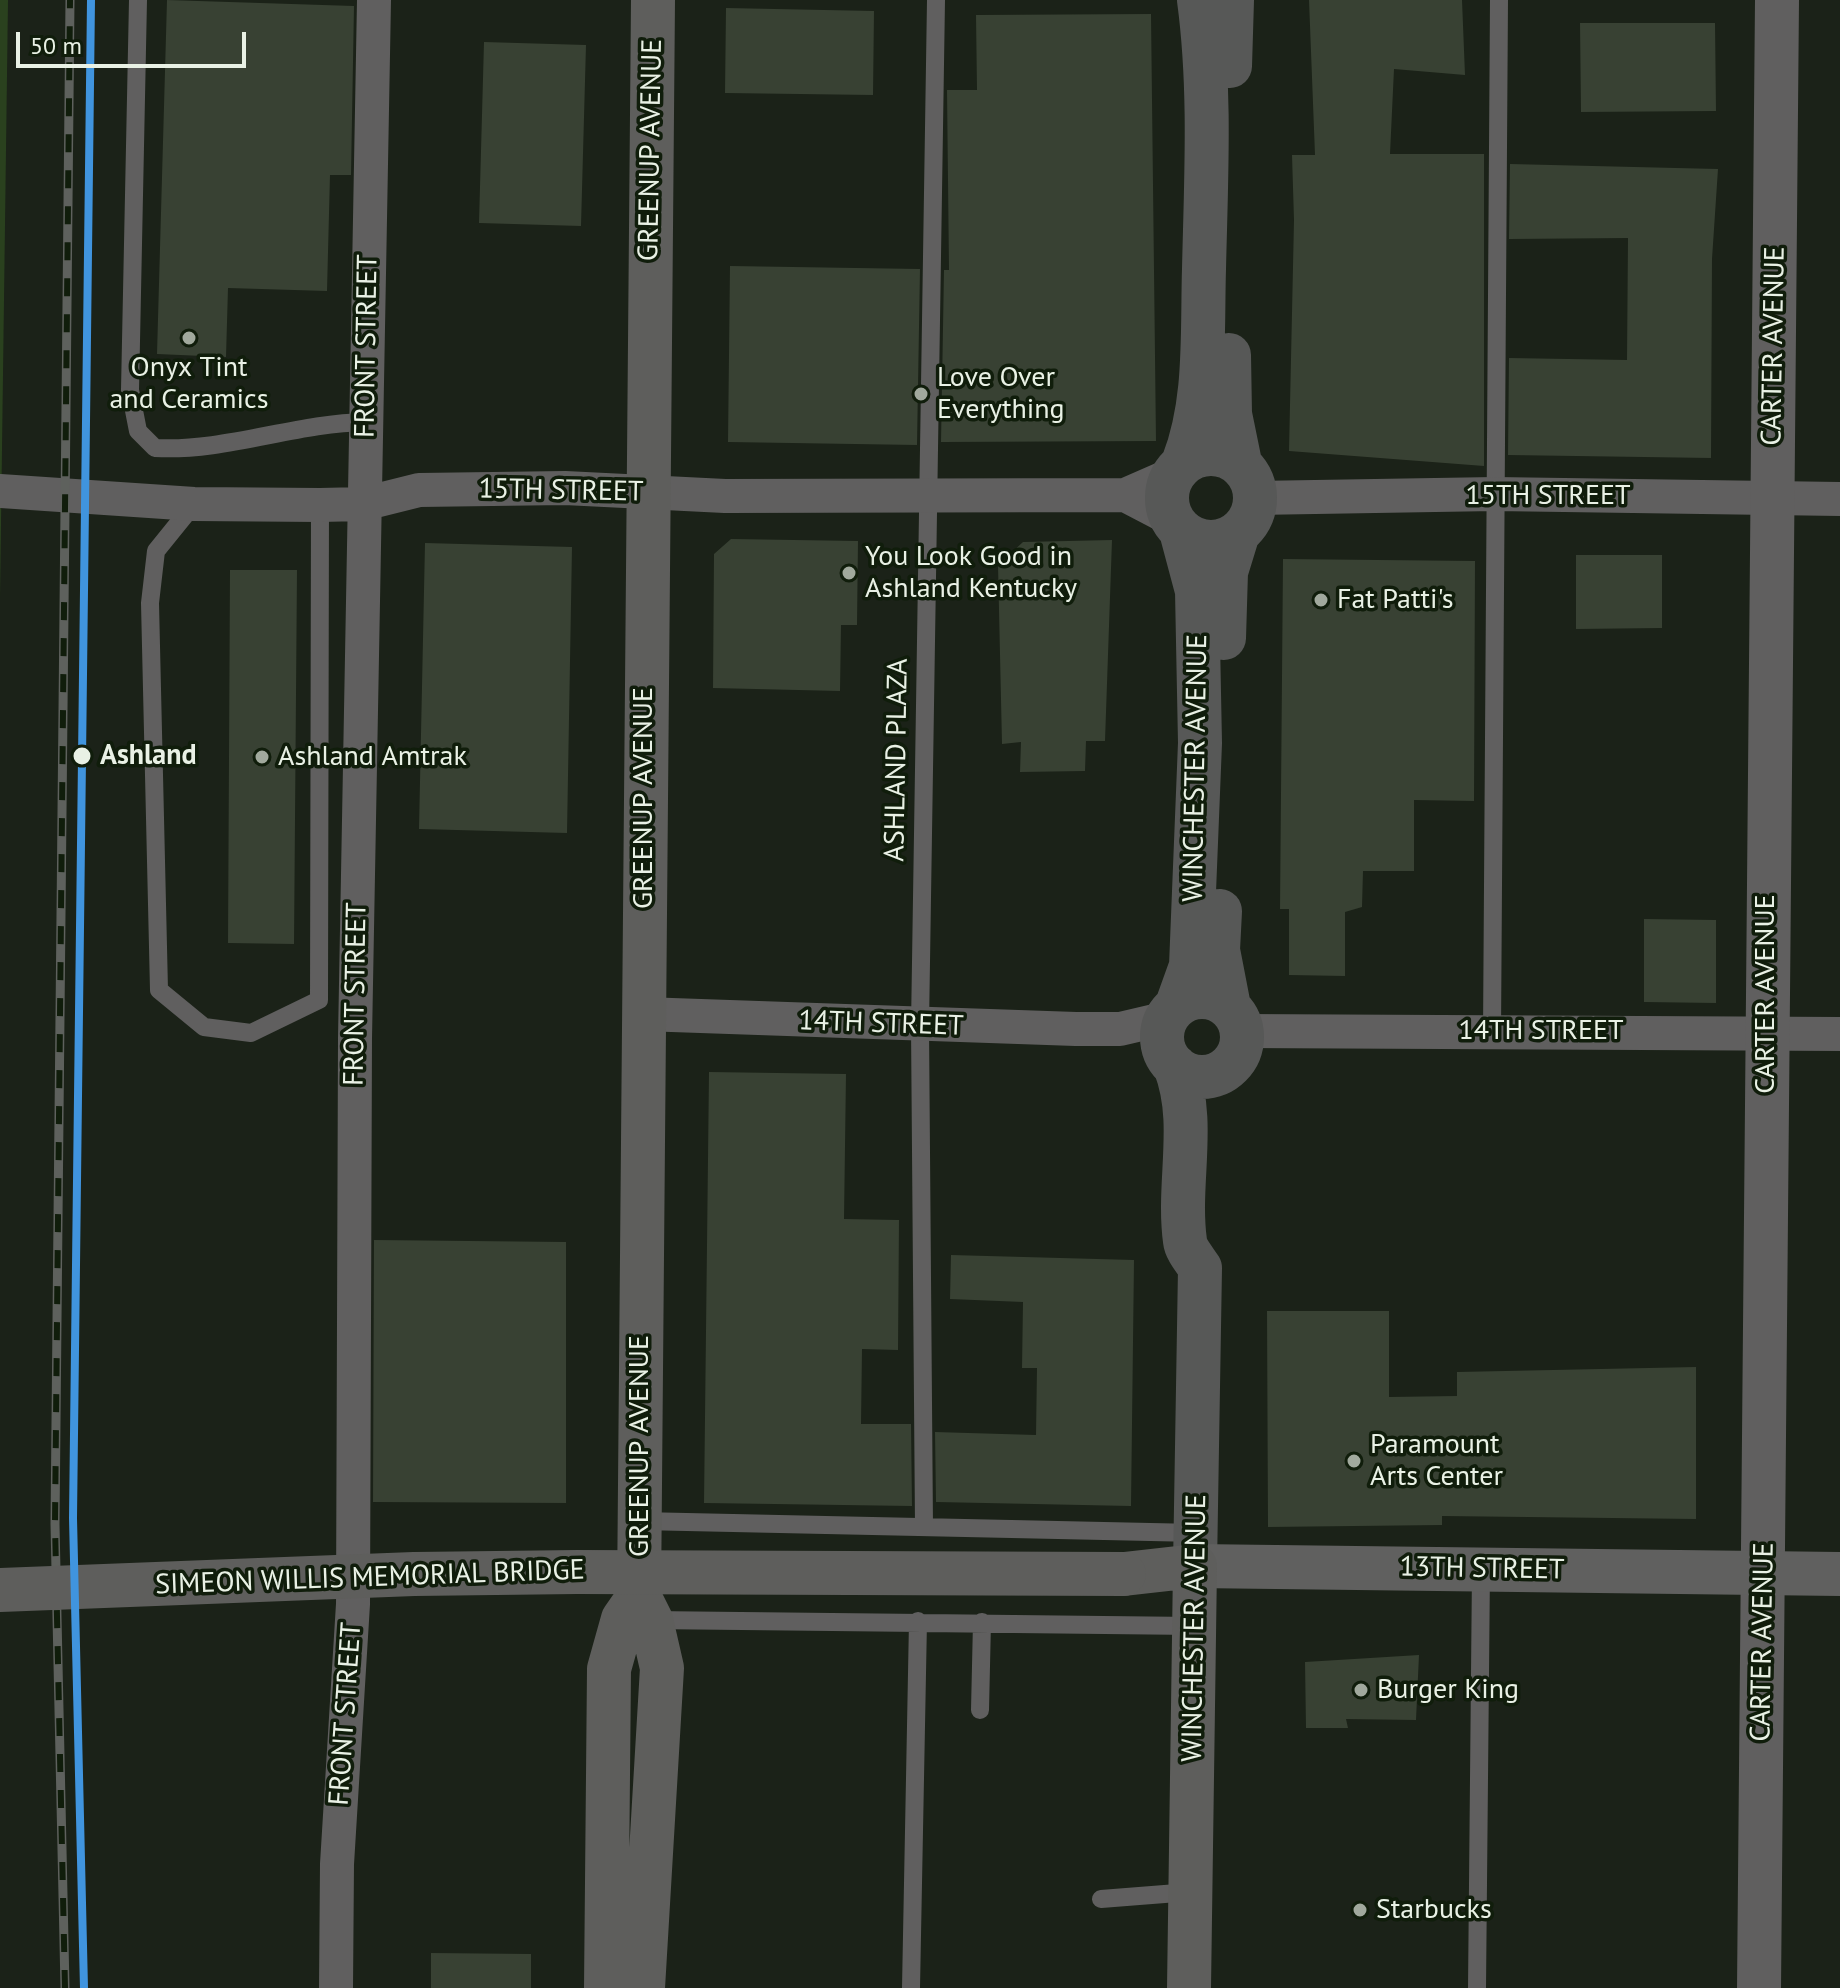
<!DOCTYPE html>
<style>
body{margin:0}
#map{position:relative;width:1840px;height:1988px;overflow:hidden;background:#1b2218;font-family:"PT Sans",sans-serif}
canvas{display:block}
.scale{position:absolute;left:16px;top:32px;width:230px;height:36px;box-sizing:border-box;border:4px solid #e9f1e5;border-top:0;padding-left:10px;font-size:24px;line-height:28px;white-space:nowrap;color:#e9f1e5;-webkit-text-stroke:6px #101d0b;paint-order:stroke}
</style>
<div id="map">
<canvas width="1840" height="1988"></canvas>
<div class="scale">50 m</div>
</div>
<script>
const context = document.querySelector('canvas').getContext('2d');
context.lineJoin = 'round';
function paint(path, color) { context.fillStyle = color; context.fill(path, 'evenodd'); }
function stroke(path, color, width, dash) { context.strokeStyle = color; context.lineWidth = width; context.lineCap = dash ? 'butt' : 'round'; context.setLineDash(dash || []); context.stroke(path); }
function label(font, color, halo, rows, align = 'center') {
  context.font = font + ' "PT Sans",sans-serif'; context.lineWidth = 7; context.setLineDash([]); context.textBaseline = 'middle'; context.strokeStyle = halo; context.fillStyle = color; for (const [text, x, y, turn = 0] of rows) {
    context.save(); context.translate(x, y); context.rotate((+turn || 0) * Math.PI / 180); context.textAlign = isNaN(turn) ? turn : align; if (halo) context.strokeText(text, 0, 0); context.fillText(text, 0, 0); context.restore();
  }
}
paint(new Path2D(`
 M0,0h8l-8,598z`), '#2a411e');
paint(new Path2D(`
 M167,0l187,6 -3,169h-21l-3,116 -99,-3 -2,69 -69,-3z
 M1309,0h153l3,75 -71,-6 -4,85h94v312l-195,-15 5,-231 -2,-65h23z
 M726,8l148,3 -1,84 -148,-2z
 M1151,14l5,427 -215,1 3,-172h5l-2,-180h30l-1,-75z
 M1580,23h135l1,88 -135,1z
 M484,42l102,3 -5,181 -102,-3z
 M1510,164l208,5 -6,90 -1,199 -203,-3 1,-97 118,2 1,-122 -119,1z
 M730,266l190,3 -3,176 -189,-3z
 M731,539l127,2 -1,84h-16l-1,66 -127,-3 1,-134z
 M1112,540l-7,201h-19l-1,30 -65,1 1,-30 -19,2 -4,-179 25,-23z
 M425,543l147,4 -5,286 -148,-4z
 M1576,555h86v73l-86,1z
 M1283,559l192,2 -1,240 -60,-1v71h-51l-1,36 -17,5v64l-56,-1v-66h-9z
 M230,570h67l-3,374 -66,-1z
 M1644,919l72,1v83l-72,-1z
 M709,1072l137,2 -2,145 55,1 -1,130 -36,-1 -1,75h50l1,82 -208,-3z
 M374,1240l192,2v261l-193,-1z
 M951,1255l183,5 -3,246 -195,-4 -1,-70 101,3 1,-67h-15l1,-66 -73,-3z
 M1267,1311h122v86l68,-1v-24l239,-5v152l-254,-3v9l-174,2z
 M1419,1655l-3,65 -70,-1 2,9h-42l-1,-66z
 M431,1953l100,1v34h-100z`), '#384133');
stroke(new Path2D(`
 M138,0l-8,390 8,41 17,17c71,4 140,-25 211,-26
 M194,504l-38,47 -6,52 9,387 45,37 47,6 68,-33 1,-495
 M1492,1031l7,-1031
 M640,1521l557,12
 M924,1527l-4,-501 16,-1026
 M650,1620l545,6
 M980,1710l2,-88
 M1101,1899l89,-7
 M911,1988l7,-367
 M1477,1988l4,-419`), '#605f5f', 18);
stroke(new Path2D(`
 M0,491l194,13 126,1 43,-1 56,-14 146,-2 160,8 400,-1 48,-21
 M1125,495l46,24
 M1255,498l240,-4 345,5
 M643,1014l433,15h44l47,-11
 M1241,1031l599,3
 M336,1988l1,-124 16,-260 2,-566 19,-1038`), '#605f5f', 34);
stroke(new Path2D(`
 M1759,1988l18,-1988`), '#605f5f', 44);
stroke(new Path2D(`
 M1230,66l2,-66
 M1229,355l1,59 10,49
 M1167 498a44 44 0 1 1 88 0a44 44 0 1 1-88 0Z
 M1183,463c24,-61 19,-129 21,-194 2,-89 7,-180 -5,-269
 M1224,638l2,-66 12,-39
 M1220,911l-2,39 11,57
 M1162 1037a40 40 0 1 1 80 0a40 40 0 1 1-80 0Z
 M1177,1005l14,-39 9,-223 -3,-152 -16,-60
 M1175,1066c22,57 2,116 10,175 1,9 10,19 15,27l-5,298`), '#575857', 44);
stroke(new Path2D(`
 M1195,1566l645,8`), '#60605f', 44);
stroke(new Path2D(`
 M1124,1574l71,-8 -6,422
 M606,1988l3,-319 14,-50 16,-23
 M643,1988l19,-320 -11,-48 -12,-24 14,-1596`), '#5e5e5c', 44);
const rail = new Path2D(`
 M65,1988l-10,-464 15,-1524`);
stroke(rail, '#5e615d', 9);
stroke(rail, '#101d0b', 6, [18]);
stroke(new Path2D(`
 M0,1590l414,-16 163,-2 547,2`), '#5e5e5c', 44);
stroke(new Path2D(`
 M84,1988l-11,-470 18,-1518`), '#4094de', 8);
for (const [x, y, r, color] of [
 [189,338,8,"#a1a99d"],
 [921,394,8,"#a1a99d"],
 [849,573,8,"#a1a99d"],
 [1321,600,8,"#a1a99d"],
 [82,756,10,"#e9f1e5"],
 [262,757,8,"#a1a99d"],
 [1354,1461,8,"#a1a99d"],
 [1361,1690,8,"#a1a99d"],
 [1360,1910,8,"#a1a99d"]
]) { const dot = new Path2D(); dot.arc(x, y, r, 0, 2 * Math.PI); context.fillStyle = color; context.fill(dot); stroke(dot, '#101d0b', 3); }
label('28px', '#e9f1e5', '#101d0b', [
 ["GREENUP AVENUE",651,150,-89],
 ["FRONT STREET",367,346,-89],
 ["CARTER AVENUE",1774,346,-89],
 ["15TH STREET",561,491,1],
 ["15TH STREET",1548,496],
 ["ASHLAND PLAZA",897,760,-89],
 ["WINCHESTER AVENUE",1196,768,-89],
 ["GREENUP AVENUE",644,798,-90],
 ["FRONT STREET",356,994,-89],
 ["CARTER AVENUE",1766,994,-90],
 ["14TH STREET",881,1024,2],
 ["14TH STREET",1541,1031],
 ["GREENUP AVENUE",640,1446,-90],
 ["13TH STREET",1482,1569,1],
 ["SIMEON WILLIS MEMORIAL BRIDGE",370,1578,-2],
 ["WINCHESTER AVENUE",1195,1628,-89],
 ["CARTER AVENUE",1763,1642,-89],
 ["FRONT STREET",346,1714,-86]
]);
label('28px', '#e9f1e5', '#101d0b', [
 ["Onyx Tint",189,368,"center"],
 ["and Ceramics",189,400,"center"],
 ["Love Over",937,378],
 ["Everything",937,410],
 ["You Look Good in",865,557],
 ["Ashland Kentucky",865,589],
 ["Fat Patti's",1337,600],
 ["Ashland Amtrak",278,757],
 ["Paramount",1370,1445],
 ["Arts Center",1370,1477],
 ["Burger King",1377,1690],
 ["Starbucks",1376,1910]
], 'left');
label('bold 28px', '#e9f1e5', '#101d0b', [
 ["Ashland",100,756]
], 'left');
</script>
